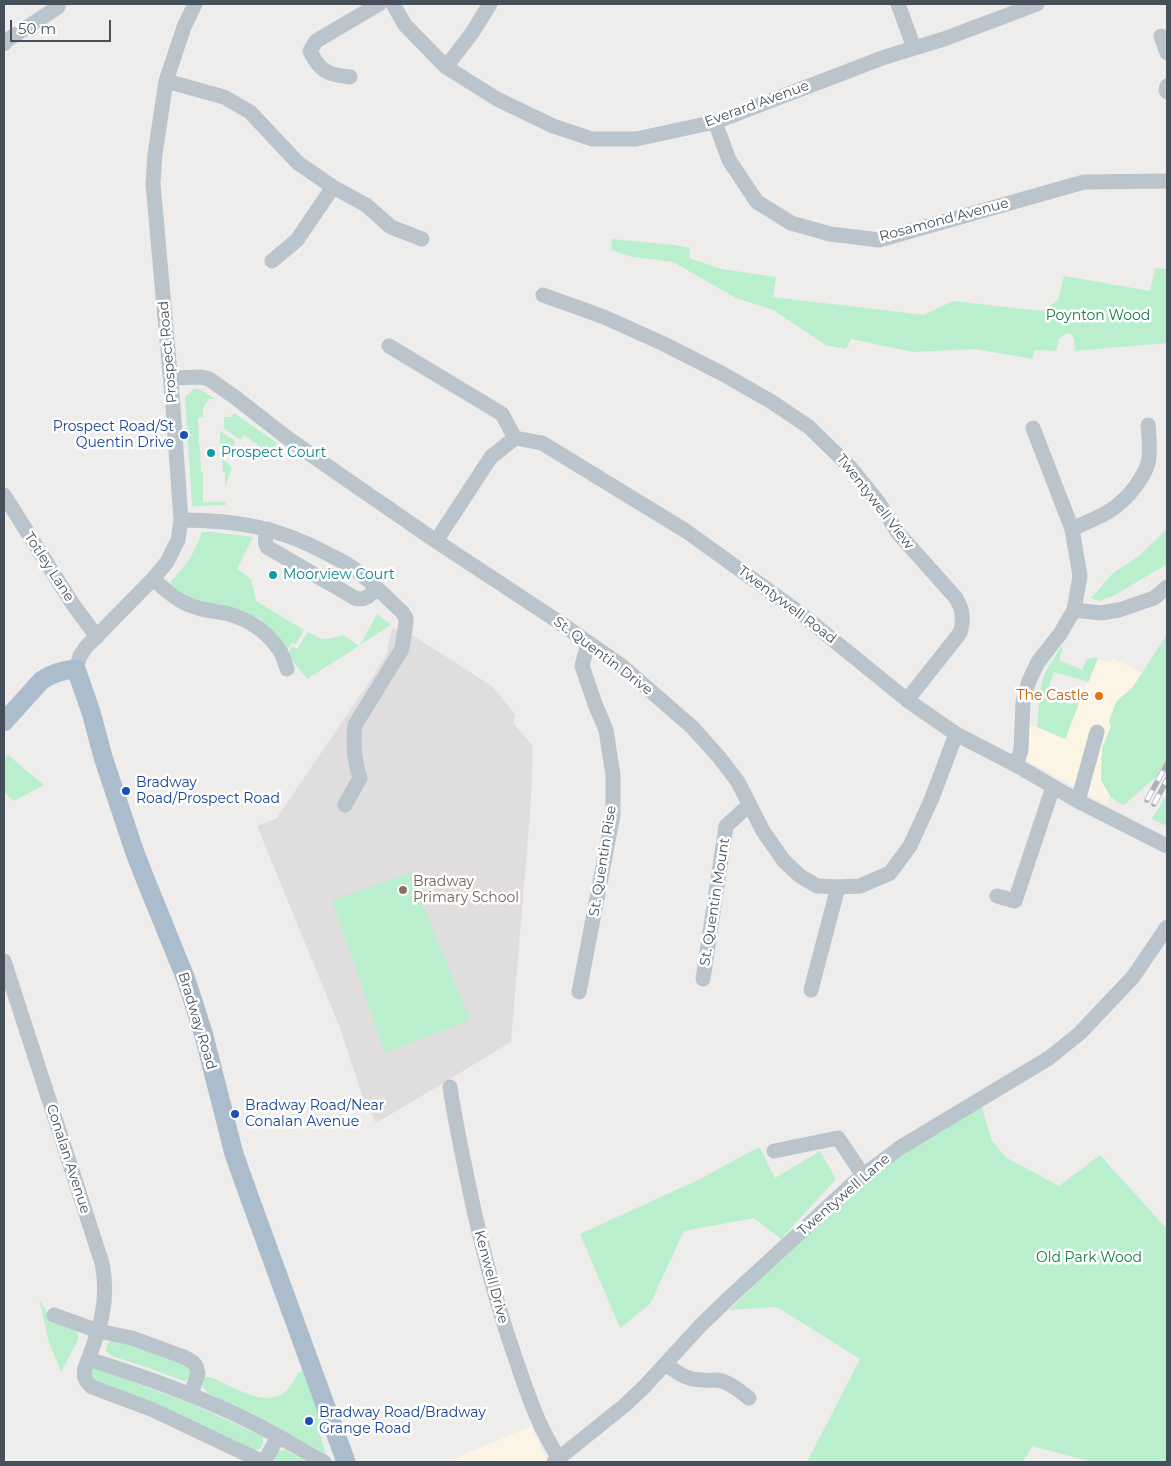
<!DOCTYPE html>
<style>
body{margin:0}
#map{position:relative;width:1171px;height:1466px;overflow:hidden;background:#efecec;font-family:Montserrat,sans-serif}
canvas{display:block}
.frame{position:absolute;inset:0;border:5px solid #45505a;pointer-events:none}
.scale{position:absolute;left:10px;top:20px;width:101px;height:22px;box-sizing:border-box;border:2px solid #45505a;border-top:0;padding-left:6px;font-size:15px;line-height:18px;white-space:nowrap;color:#45505a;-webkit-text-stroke:4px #fff;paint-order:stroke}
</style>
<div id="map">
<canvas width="1171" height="1466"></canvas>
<div class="frame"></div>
<div class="scale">50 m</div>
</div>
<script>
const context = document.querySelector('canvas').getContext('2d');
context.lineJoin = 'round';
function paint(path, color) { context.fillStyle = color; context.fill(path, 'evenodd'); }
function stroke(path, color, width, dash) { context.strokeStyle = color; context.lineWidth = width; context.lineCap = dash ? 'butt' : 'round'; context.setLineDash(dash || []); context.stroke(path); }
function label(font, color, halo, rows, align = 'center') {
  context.font = font + ' Montserrat,sans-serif'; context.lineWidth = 5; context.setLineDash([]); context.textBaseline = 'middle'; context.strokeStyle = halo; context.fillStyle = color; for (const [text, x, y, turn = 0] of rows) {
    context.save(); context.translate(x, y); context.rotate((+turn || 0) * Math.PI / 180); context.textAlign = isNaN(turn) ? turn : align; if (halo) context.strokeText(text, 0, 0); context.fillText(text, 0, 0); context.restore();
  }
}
paint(new Path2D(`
 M1098,659l12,3 3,-3 15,6 13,9 -8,13 -17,15 -5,24 -9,22 -1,32 9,16 -4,8 -77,-42 -1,-2 1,-35 37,13 21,-56h2z
 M531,1426l17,36h-90l-2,-4z`), '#fcf4e4');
paint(new Path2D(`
 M392,628l17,5 83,53 24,29 -3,8 20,23 -2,55 -20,241 -66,40 -69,41 -14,-28 -22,-67 -83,-202 19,-7 98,-144 13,-22z`), '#e0ddde');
paint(new Path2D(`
 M612,239l63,6 15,3 -1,10 32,11 55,8 -3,20 151,18 29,-14 89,10 16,-11 6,-24 86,15 5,-23 12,1v74l-92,8 -1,-12 -4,-6 -4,1 -7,5 -3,12 -21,-1 -3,9 -56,-10 -63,3 -62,-13 -5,10 -20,-4 -53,-35 -37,-12 -63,-36 -41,-5 -21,-7z
 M194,389h5l16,10h-6l-6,9v9l-5,1 1,27h1l1,27h2v30h22l1,3 -34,1 -7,-109z
 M234,413l43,30 -7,11 -26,-19 -4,5 -16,-12v-11h7z
 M220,431l14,9 1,3 -12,17 9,7 -7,21v-16h-2l-1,-27h-2z
 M1167,525v39l-52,31 -16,6 -8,-3 21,-24 28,-19 24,-23z
 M202,532h10l41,5 -16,32 14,10 5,22 48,29 -8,14 -4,-2 -6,10 -26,-34c-22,-5 -79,-16 -90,-36 15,-16 25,-28 32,-50z
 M377,614l14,11 -31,20z
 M308,632c17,10 16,8 35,3l16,11 -52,33 -20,-25 5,-8 5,3z
 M1167,634v125l-10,17 -33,29 -7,-3 -7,-6 -9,-16 1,-32 9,-22 -2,-5 7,-19 17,-15z
 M1061,647l2,1 -4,12 23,10 5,-11 9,-2 2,2 -10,23 -34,-10 -7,20 4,2 -1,3 6,2 2,-3 9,3 -1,4 6,2 1,-3 6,2 -14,35 -28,-12 4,-42 5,-14z
 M8,755l36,30 -30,16 -10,-9v-32z
 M1167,794v32l-15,-7z
 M410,873l60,147 -85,33 -53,-153z
 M982,1107l9,32 14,18 54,29 41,-31 65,72 2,-3v238h-74l-61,-16 -9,16h-216l53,-103 -83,-52 -48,3c53,-51 107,-109 167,-152 26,-18 58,-35 86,-51z
 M759,1147l16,31 45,-27 16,28 -55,60 -27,-21 -70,13 -34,73 -30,24 -40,-94 118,-54z
 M39,1299l14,24 21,6 4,4v7l-17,32 -12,-30z
 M115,1339l73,27 3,3 -1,9 -6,3 -35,-13 -38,-12 -5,-5c1,-7 2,-9 9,-12z
 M95,1368l95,35 72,33c2,5 2,8 -2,13l-6,1 -161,-70 -4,-7 2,-4z
 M303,1371l23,60 -6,4 6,19 -69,-37 -50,-24 -4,-6 -1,-7 4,-3h4c33,14 69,41 88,-4z
 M285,1450l23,12h-32l-3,-6 5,-5z`), '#b9efcd');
stroke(new Path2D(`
 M393,4l12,21 41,42 51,32 56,27 39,13h44l79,-17 170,-65 59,-18 93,-35
 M898,4l16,44
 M1161,36l6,17
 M4,44l2,-3 52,-34
 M446,67l26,-34 18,-29
 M350,77c-21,-2 -30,-5 -40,-26l6,-10 63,-37
 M166,81l58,16 26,15 48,51 35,24 33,18 25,22 31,12
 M1167,86l-1,4 1,2
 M715,122l14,38 28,42 34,21 39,11 49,6 205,-58 83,-1
 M272,261l25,-21 36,-53
 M543,295l61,22 60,27 59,30 49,28 37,25 41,40 29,36 19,30 58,65c7,12 8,22 4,35l-53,67
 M389,346l113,68 13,24
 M171,378l30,-1 8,2 27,19 50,39 57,40 93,64 123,81 64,45 69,60 27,30 19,25 25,49 21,30 16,15 17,10 21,1 22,-1 30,-13 20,-27 22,-48 24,-64
 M4,495l68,108 25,34
 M181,520c55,0 97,7 145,33 9,5 19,9 27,15 18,13 33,29 49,44l4,6v4l-4,27 -47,76c-2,17 -1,36 5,53l-15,27
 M268,529c-2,6 -4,11 -1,18l88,51c10,3 15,-2 21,-10
 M1072,529c28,-13 44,-17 63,-42 5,-7 11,-15 13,-24 3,-12 1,-26 0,-38
 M436,541l55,-84 24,-19 27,5 144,88 114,82 107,87 49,34 60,31 62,36 89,45
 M153,579c11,9 21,20 34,25 12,6 25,7 38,9 21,5 40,17 53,35 5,6 7,15 9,21
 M1074,610l27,3 18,-3 35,-12 13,-11
 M76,669l4,-13 6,-9 67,-68 14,-17 11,-22 3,-20 -8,-113 -20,-223 2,-30 11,-73 18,-54 11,-23
 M1016,765l5,-15 2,-48 6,-21 9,-19 22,-28 14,-24 6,-34 -8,-47 -39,-101
 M1078,801l19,-69
 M997,896l18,5 38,-114
 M4,961l98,302c8,39 -3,69 -17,105 -2,9 0,13 7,19l59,22 112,53
 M703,979l23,-153 23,-21
 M811,990l27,-103
 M579,992l34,-177v-40l-7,-45 -11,-26 -13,-38 6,-23
 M450,1087c5,35 13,70 20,105 12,56 26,111 45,165 12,35 23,70 44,101
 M774,1151l64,-13 25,37
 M54,1315l44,16 34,7 52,19 9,5 3,4 2,7 -7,22
 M88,1359c57,18 112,37 165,64 24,12 47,26 71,39
 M666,1364c11,9 21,16 36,16 6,1 13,-1 20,1 10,3 19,11 27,17
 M264,1462l14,-25
 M554,1462l71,-57 19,-18 57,-62 28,-27 129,-119 43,-32 148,-89 31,-25 53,-56 34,-50`), '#bac4cc', 15);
stroke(new Path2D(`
 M4,722l37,-41c11,-8 21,-11 35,-12l15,43 12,45 31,93 10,26 41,101 9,27 10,32 30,118 15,42 97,266`), '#abbccc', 19);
const rail = new Path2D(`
 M1147,800l20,-36
 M1154,804l13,-24`);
stroke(rail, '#aeb2b7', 5.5);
stroke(rail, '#fff', 4, [11]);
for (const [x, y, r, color] of [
 [184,435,5,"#1a4fb4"],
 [211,453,5,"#0f9aa8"],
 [273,575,5,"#0f9aa8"],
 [1099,696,5,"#e8710a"],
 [126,791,5,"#1a4fb4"],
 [403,890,5,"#8d6e63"],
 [235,1114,5,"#1a4fb4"],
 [309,1421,5,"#1a4fb4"]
]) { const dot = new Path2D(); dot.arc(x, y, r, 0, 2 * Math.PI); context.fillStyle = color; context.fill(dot); stroke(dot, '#fff', 2); }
label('14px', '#45505a', '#fff', [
 ["Everard Avenue",757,104,-20],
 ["Rosamond Avenue",944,220,-15],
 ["Prospect Road",168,352,-95],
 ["Twentywell View",875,502,52],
 ["Totley Lane",49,567,57],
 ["Twentywell Road",787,605,37],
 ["St. Quentin Drive",603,656,37],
 ["St. Quentin Rise",603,861,-81],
 ["St. Quentin Mount",715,902,-81],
 ["Bradway Road",197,1021,73],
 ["Conalan Avenue",68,1159,72],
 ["Twentywell Lane",844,1195,-41],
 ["Kenwell Drive",491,1277,75]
]);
label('14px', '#157b47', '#fff', [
 ["Poynton Wood",1098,316],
 ["Old Park Wood",1089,1258]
]);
label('14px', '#164399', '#fff', [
 ["Prospect Road/St",174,427,"right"],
 ["Quentin Drive",174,443,"right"],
 ["Bradway",136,783],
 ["Road/Prospect Road",136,799],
 ["Bradway Road/Near",245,1106],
 ["Conalan Avenue",245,1122],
 ["Bradway Road/Bradway",319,1413],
 ["Grange Road",319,1429]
], 'left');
label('14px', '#0d838f', '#fff', [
 ["Prospect Court",221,453],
 ["Moorview Court",283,575]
], 'left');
label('14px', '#c56008', '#fff', [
 ["The Castle",1089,696]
], 'right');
label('14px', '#785e54', '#fff', [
 ["Bradway",413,882],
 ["Primary School",413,898]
], 'left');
</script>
